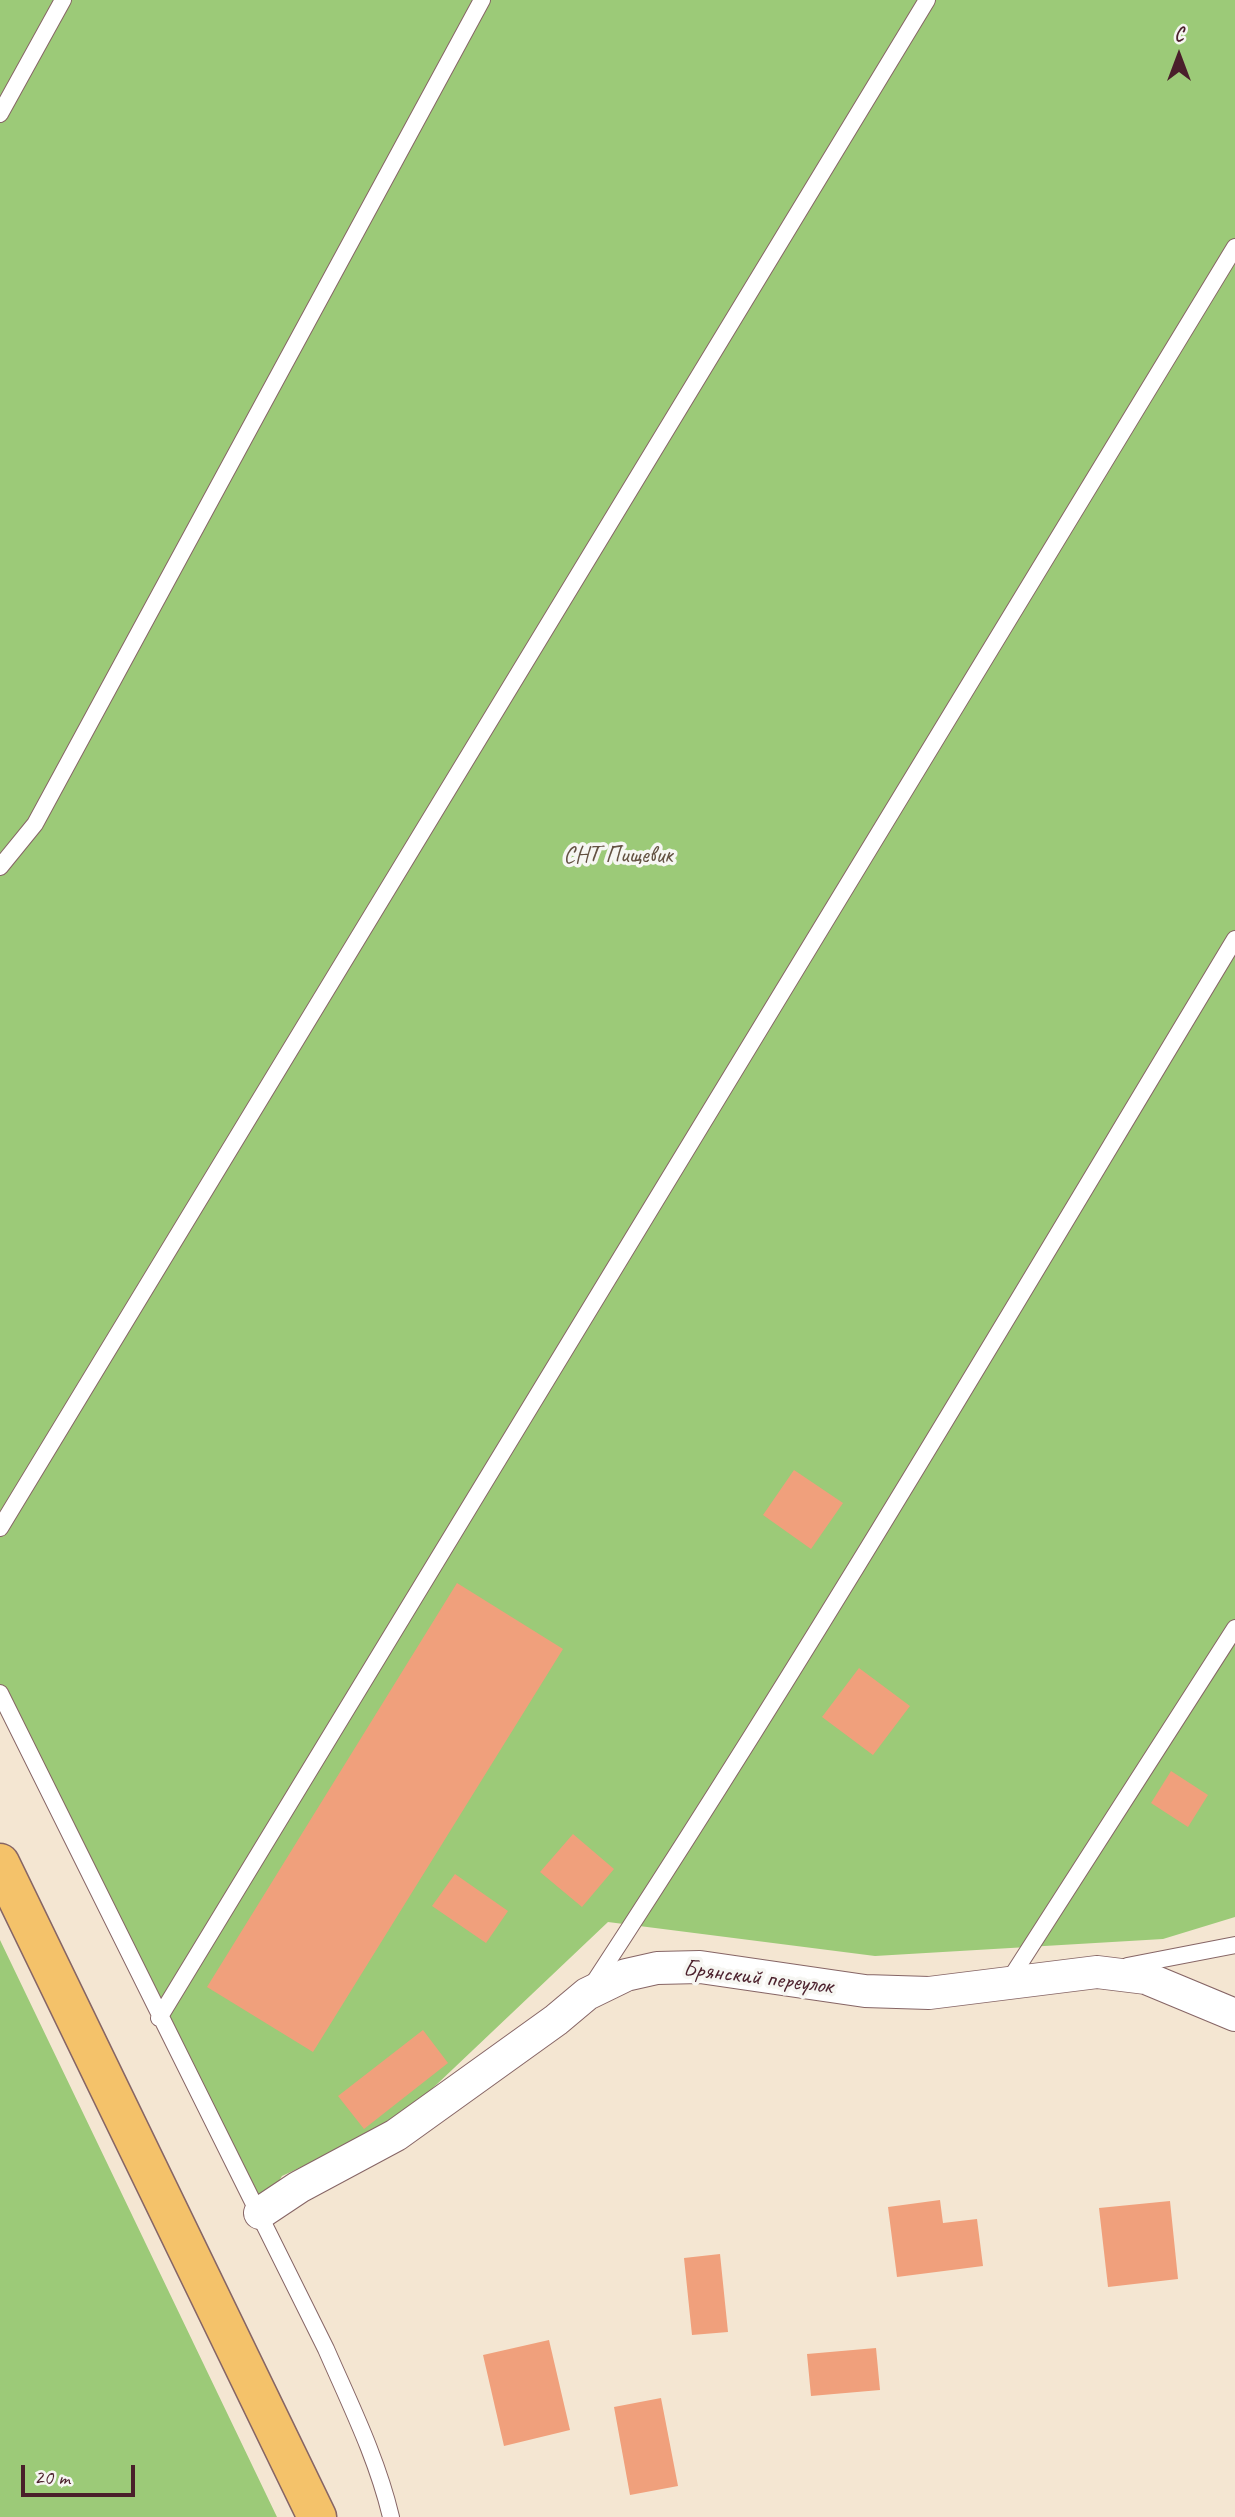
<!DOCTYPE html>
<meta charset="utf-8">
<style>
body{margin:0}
#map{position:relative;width:1235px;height:2517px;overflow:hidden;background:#f4e6d2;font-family:Caveat,sans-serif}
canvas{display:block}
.north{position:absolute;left:1144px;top:21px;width:70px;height:70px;-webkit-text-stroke:5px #f6f6f2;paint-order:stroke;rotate:0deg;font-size:19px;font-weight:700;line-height:28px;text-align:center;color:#4a1f2b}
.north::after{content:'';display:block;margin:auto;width:24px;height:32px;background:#4a1f2b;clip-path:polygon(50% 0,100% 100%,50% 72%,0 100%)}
.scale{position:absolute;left:21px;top:2465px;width:114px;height:32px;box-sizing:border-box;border:4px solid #4a1f2b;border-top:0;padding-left:9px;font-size:21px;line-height:24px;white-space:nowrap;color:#4a1f2b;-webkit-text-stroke:5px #f6f6f2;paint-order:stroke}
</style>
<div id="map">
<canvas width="1235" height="2517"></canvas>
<div class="north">С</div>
<div class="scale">20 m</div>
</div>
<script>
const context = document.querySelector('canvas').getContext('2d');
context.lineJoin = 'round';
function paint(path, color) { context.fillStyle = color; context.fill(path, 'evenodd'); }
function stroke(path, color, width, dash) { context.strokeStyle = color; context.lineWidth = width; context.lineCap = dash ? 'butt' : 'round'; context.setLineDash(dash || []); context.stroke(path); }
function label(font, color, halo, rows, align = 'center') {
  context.font = font + ' Caveat,sans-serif'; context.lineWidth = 7; context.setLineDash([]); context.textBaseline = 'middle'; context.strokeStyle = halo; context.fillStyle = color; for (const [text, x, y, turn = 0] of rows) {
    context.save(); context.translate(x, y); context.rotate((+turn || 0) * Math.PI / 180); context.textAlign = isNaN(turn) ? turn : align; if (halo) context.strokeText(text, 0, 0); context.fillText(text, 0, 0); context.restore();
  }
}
paint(new Path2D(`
 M0,0h1235v1917l-72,22 -288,17 -267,-34 -212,201 -114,53 -22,37 -260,-501z
 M0,1940l277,577h-277z`), '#9cca78');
paint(new Path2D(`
 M794,1470l49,33 -32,46 -48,-34z
 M457,1583l106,66 -250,403 -106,-65z
 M859,1668l51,38 -37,49 -51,-38z
 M1171,1771l37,24 -20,32 -37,-24z
 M573,1834l41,35 -32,38 -42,-35z
 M455,1874l53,37 -22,32 -54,-37z
 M423,2030l25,33 -84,66 -26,-33z
 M940,2200l3,23 34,-4 6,47 -86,11 -9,-70z
 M1170,2201l8,78 -70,8 -9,-79z
 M720,2254l8,78 -36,3 -8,-77z
 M549,2340l21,90 -66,16 -21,-91z
 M876,2348l4,42 -69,6 -4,-42z
 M661,2398l17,88 -48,9 -16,-88z`), '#f0a07c');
const lane = new Path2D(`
 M0,114l63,-114
 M0,867l35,-43 447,-824
 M0,1528l927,-1528
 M0,1693l326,656c24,55 51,109 65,168
 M1127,1966l108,-21
 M1008,1982l227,-354
 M593,1984c224,-342 431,-695 642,-1045
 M159,2018l1076,-1771`);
const street = new Path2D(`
 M260,2213l39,-26 97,-52 160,-115 31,-26 39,-19 31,-7 43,-1 165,24 64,2 168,-21 49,6 89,37`);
const highway = new Path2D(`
 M0,1863l317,654`);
stroke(lane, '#866565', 18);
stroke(street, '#866565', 34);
stroke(highway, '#866565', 41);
stroke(lane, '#fff', 16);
stroke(street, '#fff', 32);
stroke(highway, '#f4c26a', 38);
label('24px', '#635242', '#f6f6f2', [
 ["СНТ Пищевик",618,856]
]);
label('24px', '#4a1f2b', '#f6f6f2', [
 ["Брянский переулок",758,1978,7]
]);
</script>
